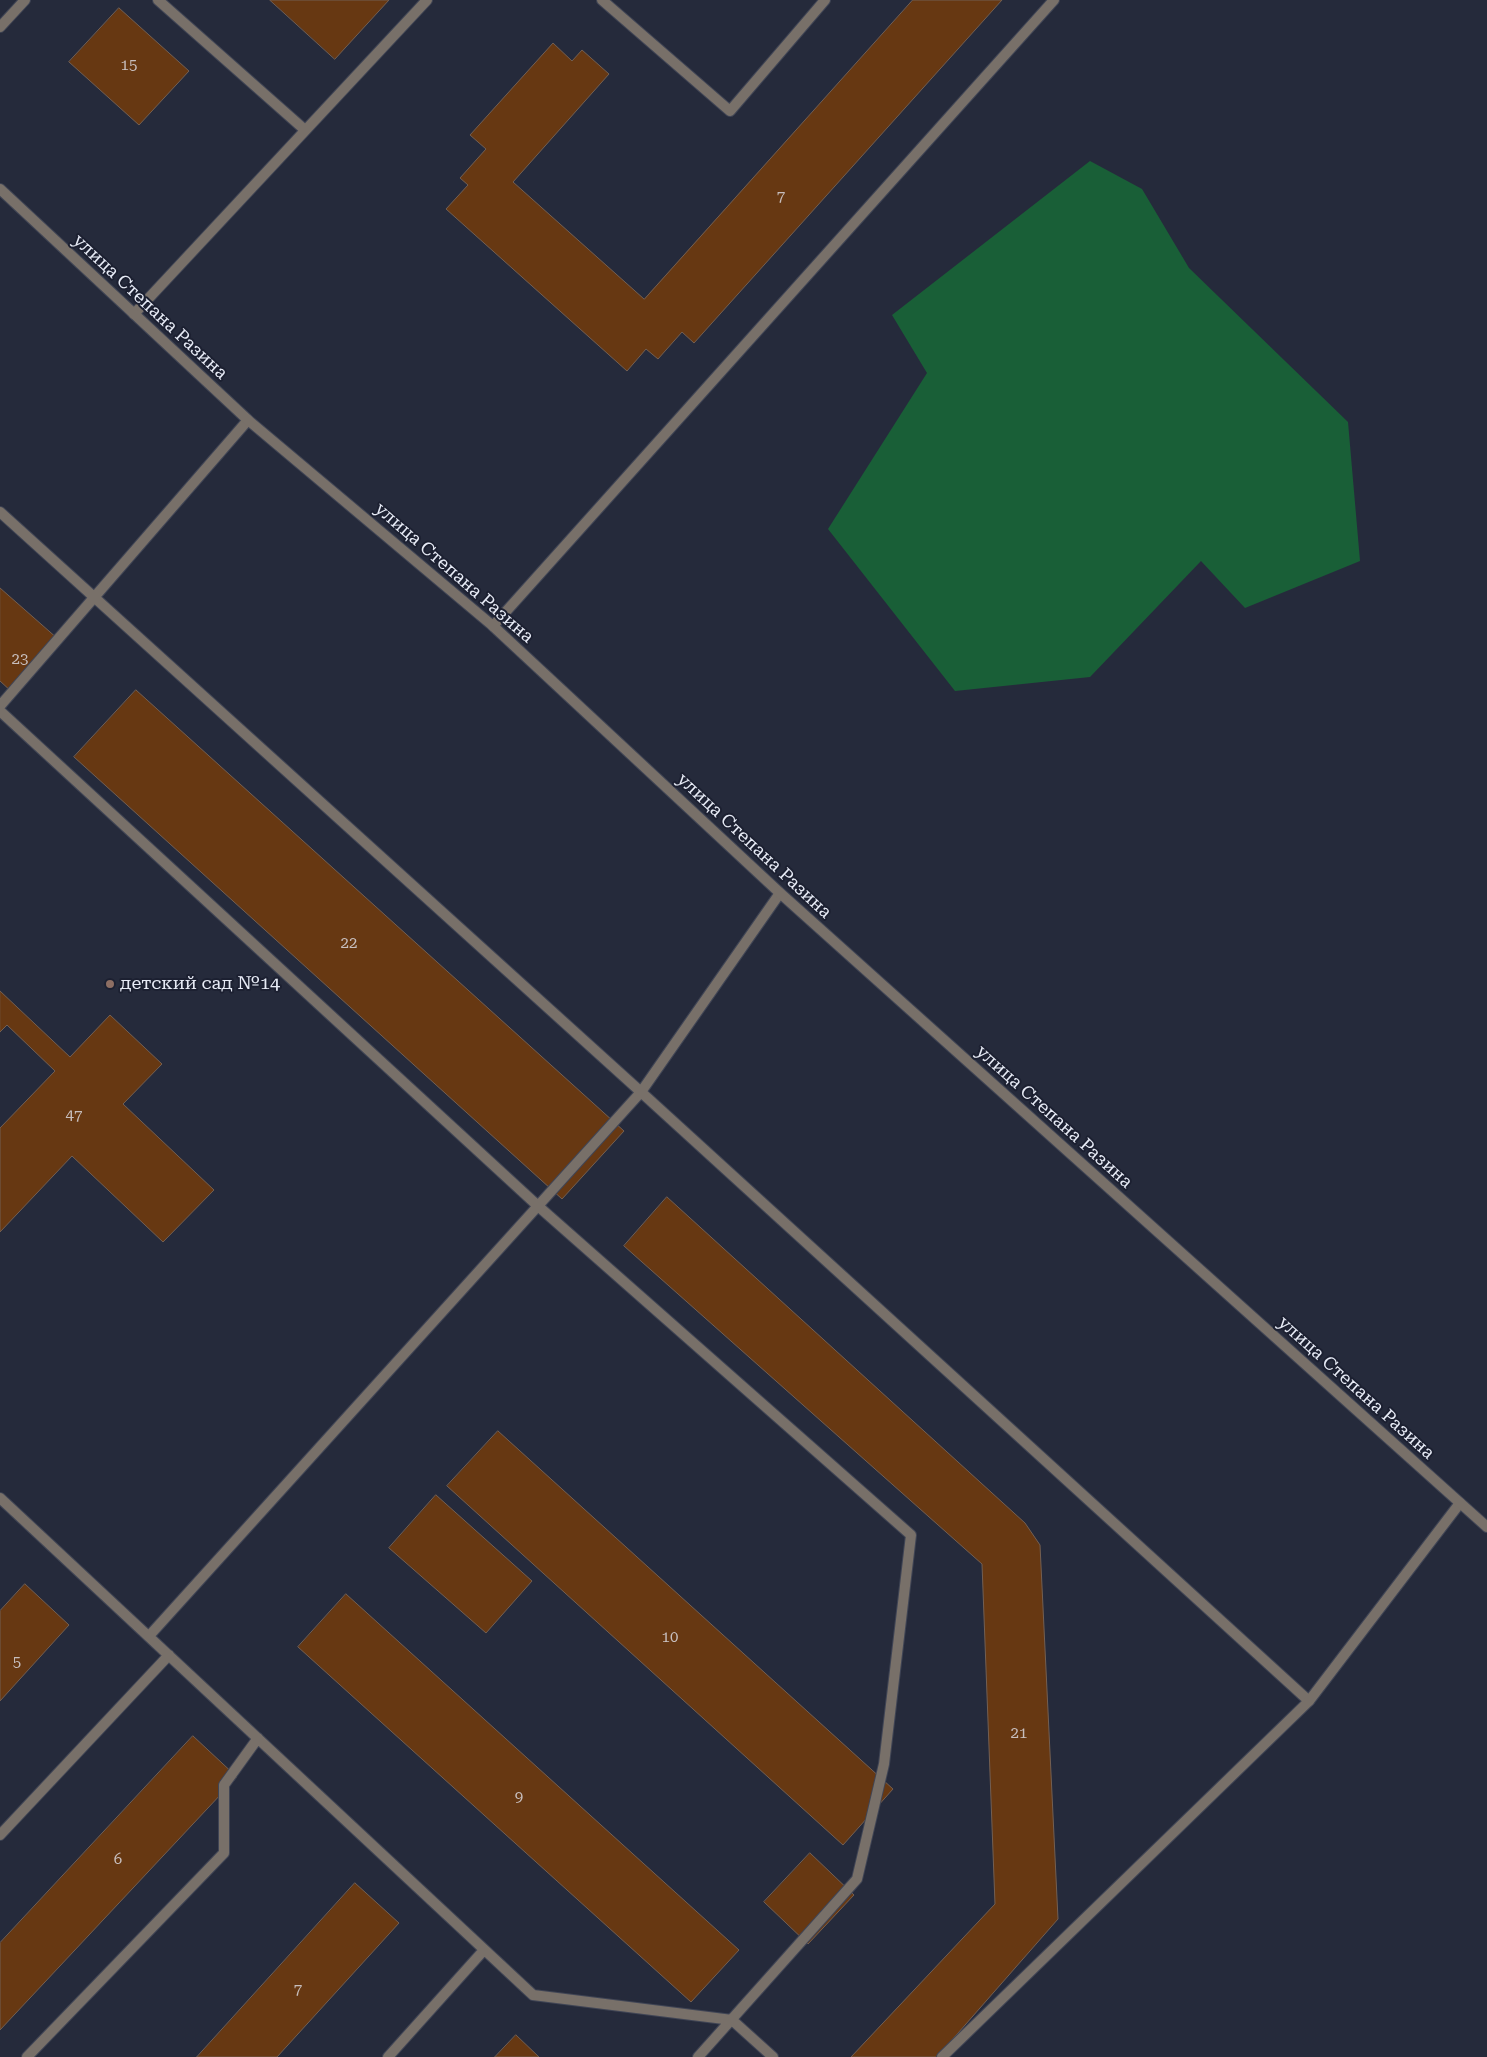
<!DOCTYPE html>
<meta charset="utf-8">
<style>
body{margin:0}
canvas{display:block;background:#252a3b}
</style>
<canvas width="1487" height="2057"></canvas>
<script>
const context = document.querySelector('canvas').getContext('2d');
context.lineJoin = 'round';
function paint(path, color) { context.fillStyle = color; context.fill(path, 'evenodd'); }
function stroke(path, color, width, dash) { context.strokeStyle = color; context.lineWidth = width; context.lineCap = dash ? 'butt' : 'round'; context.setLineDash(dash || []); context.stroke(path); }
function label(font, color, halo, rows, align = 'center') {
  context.font = font + ' "Roboto Serif",serif'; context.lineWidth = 4; context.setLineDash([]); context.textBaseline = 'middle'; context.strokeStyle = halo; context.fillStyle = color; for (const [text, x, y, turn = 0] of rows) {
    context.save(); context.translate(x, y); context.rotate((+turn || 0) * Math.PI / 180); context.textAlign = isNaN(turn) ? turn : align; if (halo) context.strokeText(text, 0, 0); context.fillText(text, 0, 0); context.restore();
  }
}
paint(new Path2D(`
 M1090,161l52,28 47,79 159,154 12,139 -115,47 -44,-47 -111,116 -135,14 -127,-162 99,-156 -35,-58z`), '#195f37');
const building = new Path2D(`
 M270,0h119l-54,59z
 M913,0h89l-308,343 -12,-11 -24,27 -12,-10 -19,22 -181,-162 22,-24 -8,-7 26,-29 -16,-14 83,-92 19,18 10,-11 27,24 -96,108 131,117z
 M119,8l70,63 -50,54 -70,-63z
 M0,588l58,51 -45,54 -13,-12z
 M136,690l488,441 -62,68 -488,-442z
 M0,991l70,66 40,-42 52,49 -39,40 91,86 -51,52 -91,-86 -72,76v-104l55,-57 -48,-46 -7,7z
 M667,1197l358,326 15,22 18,374 -121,138h-86l144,-153 -13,-340 -358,-318z
 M498,1431l395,358 -50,56 -396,-359z
 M436,1495l96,86 -46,52 -97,-85z
 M25,1584l44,41 -69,76v-90z
 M346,1594l393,356 -48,52 -393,-355z
 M193,1736l44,41 -237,253v-87z
 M810,1853l44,42 -46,49 -44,-42z
 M355,1883l44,40 -122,134h-80z
 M516,2035l23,22h-44z`);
paint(building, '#673812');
stroke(building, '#735f52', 1);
const service = new Path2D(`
 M158,0l147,130
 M602,0l128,111 95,-111
 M0,27l25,-27
 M134,314l293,-314
 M0,512l641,580 668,609
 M0,706l248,-286
 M0,711l538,495 373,329 -27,229 -27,115 -159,178
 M0,1498l533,497 199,25 41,37
 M149,1636l492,-544 139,-199
 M0,1835l169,-180
 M27,2057l197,-204v-68l34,-47
 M388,2057l96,-107`);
const minor = new Path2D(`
 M493,626l561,-626
 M942,2057l367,-356 151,-198`);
const tertiary = new Path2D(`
 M0,189l248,231 245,206 287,267 707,634`);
stroke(service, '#404555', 12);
stroke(minor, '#404555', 12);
stroke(tertiary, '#404555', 12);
stroke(service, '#787069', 10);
stroke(minor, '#787069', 10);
stroke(tertiary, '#787069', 10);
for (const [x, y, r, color] of [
 [110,984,5,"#8d6e63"]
]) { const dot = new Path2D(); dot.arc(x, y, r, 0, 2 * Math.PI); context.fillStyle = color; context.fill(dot); stroke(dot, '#1c2031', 2); }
label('15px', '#c7bebd', null, [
 ["15",129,66],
 ["7",781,197],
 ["23",20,660],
 ["22",349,944],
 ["47",74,1116],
 ["10",670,1638],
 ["5",17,1663],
 ["21",1019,1734],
 ["9",519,1798],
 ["6",118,1860],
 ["7",298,1990]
]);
label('18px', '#e7ebf6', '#1c2031', [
 ["улица Степана Разина",150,307,43],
 ["улица Степана Разина",454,573,41],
 ["улица Степана Разина",754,846,43],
 ["улица Степана Разина",1054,1117,42],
 ["улица Степана Разина",1356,1388,42]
]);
label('18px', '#e7ebf6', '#1c2031', [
 ["детский сад №14",120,984]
], 'left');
</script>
